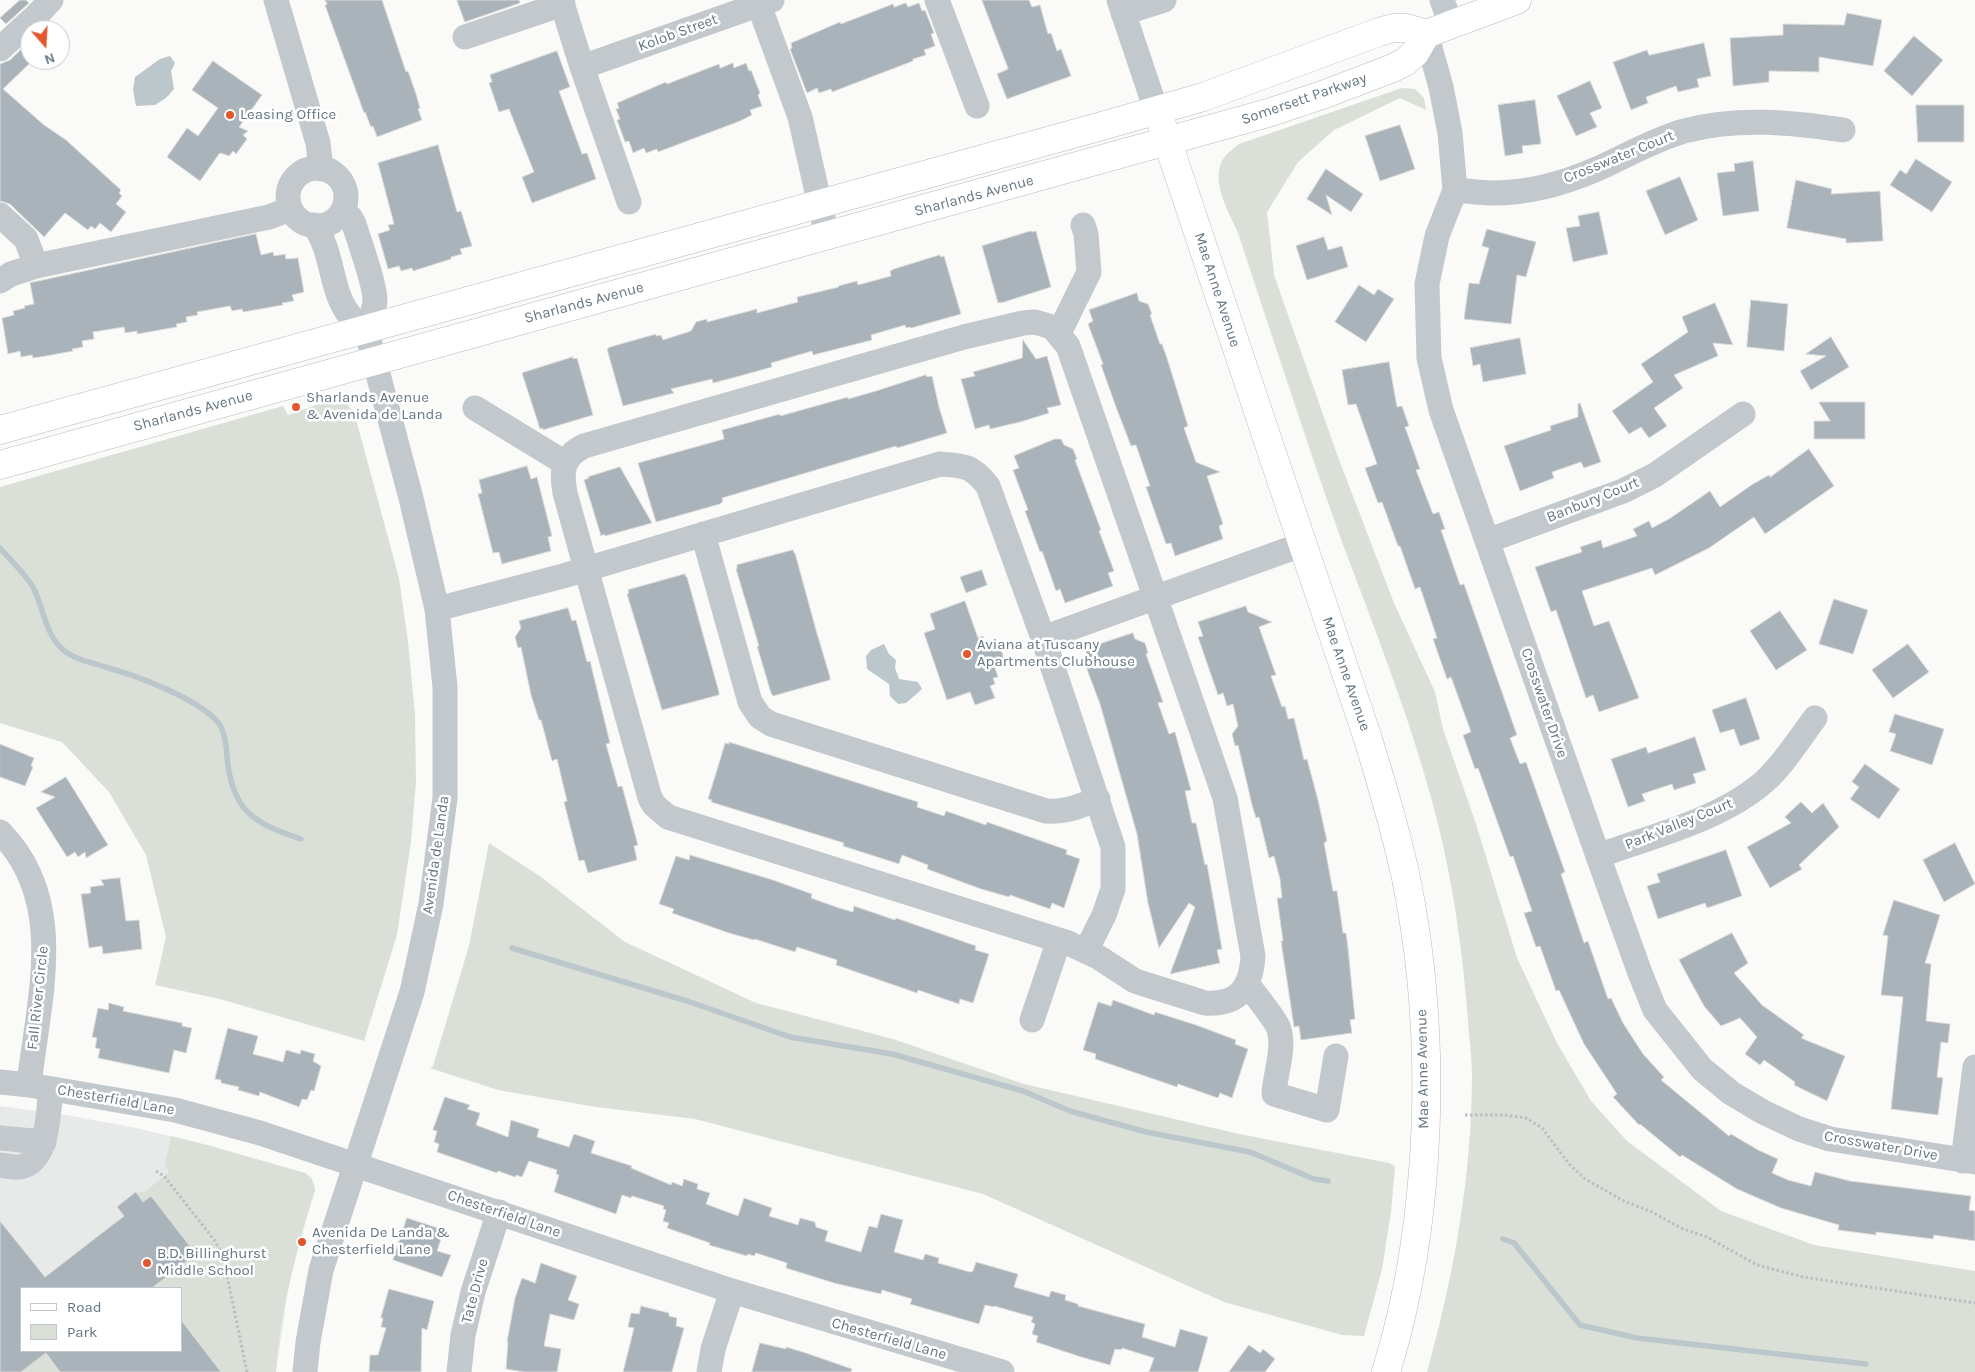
<!DOCTYPE html>
<style>
body{margin:0}
#map{position:relative;width:1975px;height:1372px;overflow:hidden;background:#fafaf8;font-family:Karla,sans-serif}
canvas{display:block}
.legend{position:absolute;left:20px;top:1287px;width:162px;height:65px;box-sizing:border-box;background:#fff;border:1px solid #c1c8cd;margin:0;padding:6px 9px;list-style:none;font-size:15px;color:#657683}
.legend li{display:flex;align-items:center;gap:10px;height:25px}
.legend b{width:25px;border:1px solid #c1c8cd}
.north{position:absolute;left:20px;top:20px;width:50px;height:50px;box-sizing:border-box;background:#fff;border:1px solid #c1c8cd;border-radius:50%;rotate:161deg;font-size:14px;font-weight:700;line-height:20px;text-align:center;color:#657683}
.north::after{content:'';display:block;margin:auto;width:18px;height:22px;background:#e4572e;clip-path:polygon(50% 0,100% 100%,50% 72%,0 100%)}
</style>
<div id="map">
<canvas width="1975" height="1372"></canvas>
<ul class="legend">
<li><b style="height:6px;background:#fff"></b>Road</li>
<li><b style="height:14px;background:#dadfd7"></b>Park</li>
</ul>
<div class="north">N</div>
</div>
<script>
const context = document.querySelector('canvas').getContext('2d');
context.lineJoin = 'round';
function paint(path, color) { context.fillStyle = color; context.fill(path, 'evenodd'); }
function stroke(path, color, width, dash) { context.strokeStyle = color; context.lineWidth = width; context.lineCap = dash ? 'butt' : 'round'; context.setLineDash(dash || []); context.stroke(path); }
function label(font, color, halo, rows, align = 'center') {
  context.font = font + ' Karla,sans-serif'; context.lineWidth = 5; context.setLineDash([]); context.textBaseline = 'middle'; context.strokeStyle = halo; context.fillStyle = color; for (const [text, x, y, turn = 0] of rows) {
    context.save(); context.translate(x, y); context.rotate((+turn || 0) * Math.PI / 180); context.textAlign = isNaN(turn) ? turn : align; if (halo) context.strokeText(text, 0, 0); context.fillText(text, 0, 0); context.restore();
  }
}
paint(new Path2D(`
 M0,1106l60,8 72,13 75,18 98,28 7,5 3,12 -15,47 -13,59 -11,76h-276zM21,1288h160v63h-160z`), '#e8e9e9');
paint(new Path2D(`
 M1402,88l13,1 9,9 2,12 -26,-12 -66,32 -36,32 -31,50 7,63 64,182 56,146 41,89 8,37 33,95 41,134 40,85 34,58 36,40 94,70 93,34 161,26v101h-548c27,-97 45,-197 45,-298 0,-17 -3,-35 -4,-53 -5,-67 -15,-140 -32,-205 -25,-97 -63,-191 -98,-285 -35,-99 -67,-199 -100,-298 -9,-21 -27,-50 -16,-72 4,-7 11,-12 17,-17z
 M333,399l11,2 10,11 45,166 9,64 7,73 1,66 -5,61 -14,93 -33,106 -144,-42 -65,-14 11,-48 -20,-82 -37,-63 -47,-50 -62,-19v-236l283,-81 5,9z
 M489,843l52,34 84,65 131,61 137,36 131,45 215,50 150,29 6,3 -4,46 -9,57 -18,67 -22,-1 -118,-33 -241,-108 -288,-75 -99,-12 -98,-17 -68,-22 3,-2 36,-120z
 M171,1136l36,9 98,28c7,5 9,9 10,17 -18,59 -35,120 -39,182h-55l-40,-52v-32h-29l44,-34 -45,-58 -8,6 -7,-9 10,-2 23,-19 -4,-6z
 M30,1351h14l16,21h-39l9,-7 -7,-9z`), '#dadfd7');
paint(new Path2D(`
 M170,56l5,7 -4,8 3,18 -8,9 -11,7 -19,1 -3,-16 2,-13 25,-18z
 M884,644l5,10 7,6 -1,8 4,11 19,3 4,7 -16,14 -8,1 -8,-8 -1,-12 -22,-15 -1,-13 5,-6z`), '#bbc7cb');
stroke(new Path2D(`
 M0,548c11,13 26,26 34,41 10,21 12,49 32,63 12,9 25,10 39,15 33,9 89,30 112,54 7,8 10,25 10,36 5,54 26,66 74,82
 M512,948l178,54 100,35 102,17 131,37 47,20 76,21 104,20 64,27 14,2
 M1503,1239l11,4 66,82 57,13 229,26`), '#bbc7cb', 5.5);
const building = new Path2D(`
 M20,0h6l3,3 -23,21 -6,-6z
 M325,0h57l24,72 2,-1 8,23 4,14 -2,1 4,11 -45,17 -4,-11 -2,1 -6,-15 -1,1 -39,-108 2,-1z
 M457,0h62l1,3 -55,19z
 M982,0h47l3,7 8,-2 8,29 3,-1 6,18 4,-2 10,27 -64,23 -10,-25 11,-5z
 M906,3l2,4 11,-4 3,8 3,-1 9,23 -3,1 4,12 -11,4 2,5 -13,4v2l-81,31 -1,-3 -12,4 -2,-5 -10,5 -17,-44 2,-1 -1,-5 49,-21 1,2 52,-20 1,3z
 M1847,13l35,7 -9,46 -54,-9v15l-50,-1v11l-36,4 -3,-48 53,-3v-11l61,1z
 M1914,36l29,24 -31,36 -28,-25z
 M30,41v22l-27,26 41,36 22,15 55,50 -2,3 3,3 -6,8 10,8 -15,20 -11,-9 -5,6 -4,-3 -3,4 -23,-17 -21,24 -34,-33 -10,-3v-137l10,-4z
 M1704,43l7,33 -14,3 2,8 -21,5 -2,-6 -30,11 2,6 -17,7 -18,-48 34,-12 2,5z
 M557,51l13,36 -11,4 23,63 5,-1 9,26 -64,24 -10,-26 12,-5 -25,-63 -10,3 -10,-29 3,-1 -2,-7z
 M213,61l49,34 -23,32 9,4 -5,4 4,4 -11,15 -3,-3 -4,5 -8,-3 -2,1 -19,27 -33,-24 20,-29 11,8 20,-28 -26,-18z
 M733,63l1,5 12,-5 3,8 2,-1 9,23 -2,2 4,11 -12,4 2,5 -12,6 -82,31 -1,-3 -11,4 -2,-5 -11,5 -4,-12 -4,1 -8,-22 3,-1 -4,-10 3,-1 -2,-5 49,-21 1,2 52,-20 1,4z
 M1590,81l12,27 -12,5 7,14 -21,9 -19,-40z
 M1535,100l6,44 -19,2 1,7 -18,3 -7,-51z
 M1916,105h48v37h-46z
 M1400,125l15,44 -35,12 -15,-45z
 M438,145l19,67 4,-1 11,35 -12,3 2,5 -11,3v2l-38,12 -1,-3 -11,3 -2,-5 -11,3 -10,-35 12,-4 -2,-5 6,-1 -16,-61z
 M1916,159l36,23 -20,30 -42,-27 10,-15 6,4z
 M1753,161l6,50 -36,5 -6,-43 18,-2 -1,-7z
 M1326,169l37,25 -12,18 -25,-17 6,20 -25,-16z
 M1680,177l18,43 -33,15 -19,-44z
 M1796,180l36,9 -1,5 49,-3 3,50 -37,2v-4l-59,-11z
 M1599,212l9,42 -35,8 -7,-34 14,-2 -2,-10z
 M1487,229l49,13 -10,35 -9,-2 -6,49 -47,-5 5,-36 10,1 10,-36 -7,-2z
 M1031,231l1,1 4,-1 15,56 -50,16v-1l-3,1 -16,-57z
 M256,234l5,21 12,-3 1,4 11,-2 1,5 12,-1 6,34 -12,3 2,6 -12,2 1,2 -40,7 -1,-3 -10,2 -2,-5 -33,6 1,3 -12,2 1,5 -11,2 1,3 -40,7v-3l-12,2 -1,-6 -31,5 1,7 -12,2 1,6 -11,2 1,2 -27,5 -13,2 -1,-3 -11,2 -1,-6 -12,3 -6,-36 12,-3 -1,-4 12,-3 -1,-2 10,-2 -4,-21z
 M1324,237l4,13 14,-4 6,21 -41,13 -11,-34z
 M940,255l1,2 3,-1 17,58 -50,14 -1,-1 -4,1 -1,-3 -34,10 1,5 -59,15 -1,-4 -41,12 1,4 -36,10 -23,6 -1,-4 -41,10 3,4 -51,13 -16,-57 3,-2 46,-13v2l5,-1 2,5 28,-9 5,-9 11,-3v3l50,-13v4l41,-11 -1,-5 42,-10 -1,-1 19,-5 1,4 33,-9 -1,-5 4,-2z
 M1359,285l15,10 4,-6 16,10 -28,43 -31,-20z
 M1137,293l2,8 9,3 4,10 -2,1 10,29h2l5,14 21,68 -4,2 12,34 24,10 -13,4 16,48 -4,2 4,13 -48,17 -4,-13 -5,1 -20,-57 4,-1 -14,-41 -5,1 -15,-39 -15,-42 2,-1 -15,-40 5,-3 -4,-11z
 M1751,300l37,4 -4,47 -37,-4z
 M1715,303l18,42 -20,-2 5,13 -44,19 9,13 -29,20 13,18 -18,12 -8,-11 -12,7 -17,-23 41,-29 -12,-18 47,-32 -6,-15z
 M1831,337l18,30 -38,23 -11,-19 26,-15 -20,-2z
 M1520,338l6,36 -43,8 -3,-18 -7,2 -3,-18z
 M1023,340l13,19 11,-3 14,49 -14,3 2,5 -29,9 -30,7 -1,-4 -14,4 -14,-50 14,-3 -2,-4 49,-14z
 M573,357v2l4,-1 16,57 -50,15v-2l-3,1 -18,-56z
 M1389,362l8,45 5,-1 7,20 -4,1 15,42 -4,1 17,44 6,-2 6,17 -4,1 19,55 4,-1 53,151 -7,3 10,26 6,-2 39,110 -4,2 23,69 4,-2 20,58 3,-1 12,25 20,31 21,23 -3,3 68,56 2,-2 27,16 20,9 -6,14 16,7 23,6 4,-14 35,9 121,15 -2,14 6,1v30l-41,-6 -1,4 -57,-7v3l-38,-5 1,-5 -58,-17 -44,-19 -55,-34 -2,2 -40,-33 -1,1 -26,-28 4,-3 -33,-50 -25,-54 -3,1 -16,-45 -4,1 -12,-34 8,-2 -19,-55 -3,1 -32,-89 -3,1 -12,-34 8,-3 -20,-55 -4,2 -14,-40 4,-1 -17,-51 -5,2 -15,-43h-2l-16,-44 -4,1 -13,-35 12,-4 -21,-60 -8,1 -6,-35z
 M926,375l1,2 5,-1 7,31 8,26 -50,15 -1,-2 -174,52 1,3 -3,3 -64,18 -18,-59 86,-24 -2,-9 58,-16v2l68,-19v2l28,-8z
 M1819,402h46v37h-51v-18h16z
 M1580,403l21,59 -17,6 -3,-6 -29,10 2,6 -34,13 -16,-45 47,-16 -1,-4 28,-9v-13z
 M1055,439h6l3,6 9,4 4,10 -2,1 26,70 -2,1 15,40 -6,2 5,13 -48,17 -5,-14 -4,2 -14,-40 -2,1 -15,-41 3,-1 -15,-40 6,-2 -5,-12z
 M1809,449l25,37 -69,48 -11,-17 -45,31 -54,27 -3,-7 -70,23 12,35 15,-5 30,77 -40,14 -6,-17 -7,3 -30,-88 -5,2 -16,-45 47,-15 -2,-5 21,-7 2,8 34,-12 -4,-7 16,-8 3,7 17,-9 41,-28 10,16 33,-23 16,-9 1,2z
 M527,466l4,13 6,-2 15,59 -4,1 3,14 -49,13 -3,-12 -6,1 -15,-59 4,-1 -3,-13z
 M620,467l32,56 -47,13 -1,-2 -3,2 -17,-56 5,-2 -1,-1z
 M793,550l1,3h1l21,77 14,47v3l-57,16 -2,-3 -14,-47h2l-23,-77h1v-4z
 M982,570l5,15 -21,8 -6,-16z
 M685,574l1,3h1l32,115v3l-57,15 -35,-116 2,-1 -1,-3z
 M1834,599l34,11 -15,44 -34,-10z
 M965,601l13,37 5,-2 4,12 12,-4 6,17 -11,4 4,12 -5,1 2,6 -5,2 5,12 -20,7 -5,-13 -23,8 -23,-67 11,-4 -5,-15z
 M1246,606l2,6 24,10 -13,5 17,48 -5,1 11,31 3,-1 3,13 6,-1 10,42 3,-1 11,41 9,41 -3,2 9,48h4l6,42h3l2,15 7,71 -5,1 2,13 -51,7 -2,-14 -5,1 -13,-86h2l-6,-43h5l-2,-19 -6,-23 -5,2 -10,-41 -3,1 -4,-13 -14,-60 -3,1 -3,-12 6,-8 -5,-22 -6,2 -4,-13 -5,2 -20,-58 5,-1 -5,-14z
 M568,608l4,13 4,-1 11,42 3,-1 20,82 -4,1 12,43 4,-1 16,59 -4,1 3,14 -49,13 -4,-13 -5,1 -15,-59 3,-1 -10,-42 -5,2 -11,-41h-2l-8,-25 -10,-48 -3,1 -3,-11 6,-9 -2,-7z
 M1780,611l27,39 -31,20 -26,-39z
 M1133,633l2,6 10,4 3,10 -2,1 17,48 -5,1 11,31 6,-2 16,58 -6,1 7,32h4l9,42 2,-1 15,85 -5,1 3,13 -50,11 25,-67 -6,-4 -30,45 -11,-45 -11,-69 -37,-130 -15,-40 4,-2 -4,-13z
 M1908,644l21,28 -36,26 -21,-28z
 M1746,698l14,41 -20,7 -6,-17 -14,4 -8,-23z
 M1895,714l49,15 -12,36 -42,-14 6,-17 -7,-2z
 M1695,737l11,33 -13,4 3,9 -22,7 -2,-6 -30,10 3,7 -17,6 -17,-48 35,-12 2,6z
 M729,742l189,60 -1,5 27,9 2,-5 40,14 1,-3 80,28 -1,4 14,5 -16,49 -12,-5 -2,6 -40,-14 -1,2 -28,-8 -54,-20 1,-4 -26,-10 -3,9 -56,-18 1,-3 -133,-41 1,-2 -4,-1 12,-39 5,-17 4,1z
 M0,744l34,14 -3,8 2,1 -8,19 -25,-9z
 M1865,764l35,25 -21,30 -29,-20 9,-12 -7,-5z
 M66,777l42,68 -22,13 -1,-6 -7,5 -3,-5 -8,5 -31,-49 19,-11 -14,-5z
 M1801,802l11,11 11,-10 16,24 -40,38 3,4 -32,19 -23,-41 44,-24 -6,-6z
 M1955,843l20,41 -31,18 -21,-42z
 M1726,850l16,46 -35,12 -2,-5 -47,16 -11,-33 13,-4 -3,-8z
 M690,855l83,25 39,14 -1,4 28,10 14,4 1,-6 41,14 1,-2 80,28 -1,4 14,4 -16,49 -13,-4 -1,5 -41,-14 -1,3 -81,-28 1,-5 -40,-13 -2,5 -40,-13 -1,1 -25,-7 -57,-20 2,-4 -15,-5 17,-48 13,4z
 M120,878l6,43 13,-1 3,29 -39,5 -1,-8 -13,2 -8,-54 10,-1 -1,-6 14,-2 -3,-5z
 M1894,900l46,15 -15,48 6,1 -5,57 24,3 -2,19 -7,-1 -4,35 6,1 -5,37 -47,-6 12,-112 -22,-2 7,-59 -5,-1z
 M1732,933l16,30 -14,10 28,32 42,30 -3,3 44,18 -18,45 -33,-16 1,-3 -31,-22 -4,5 -15,-11 12,-17 -17,-19 -19,8 -17,-20 -25,-46z
 M1113,1000l41,15 1,-3 41,13 40,15 -1,4 13,5 -16,49 -12,-5 -2,5 -40,-14 -1,3 -82,-28 1,-5 -13,-4 15,-48 13,4z
 M109,1003l15,4 -1,4 59,12v3l10,2 -6,25 -12,-3 -5,23 -71,-15 2,-9 -5,-1 2,-10 -5,-1 6,-29 10,2z
 M228,1028l30,8 -5,18 30,8 3,-12 14,4 1,-4 14,4 -2,7 8,5 -7,25 -3,-1 -4,10 -5,-1 -3,8 -39,-15 -1,4 -21,-6 1,-3 -18,-4v-3l-6,-1z
 M445,1097l25,8 -3,4 13,4 -4,12 32,12 3,-17 28,9 -2,8 32,10 5,-13 21,7 -4,12 41,13 -1,2 40,17 1,-3 10,4 2,-7 14,5 -1,5 13,4 -4,11 32,12 6,-18 28,10 -3,8 29,9 2,-7 15,4 1,5 12,4 -3,10 36,11 8,-26 8,2 4,-14 22,6 -9,32 29,8 2,-6 14,4 -1,5 32,9 3,-1 3,-9 42,12 -4,13 35,10 2,-6 15,4 -1,5 13,4v2l67,18 -3,13 33,10 5,-18 28,8 -10,35h-49l5,-14 -32,-10 -1,2 -6,-1 -5,16 -29,-8 -45,-15 2,-6 -6,-2 3,-10 -4,-2 2,-5 -39,-11v1l-9,-2 -6,19 -69,-20 2,-5 -30,-9 -1,4 -47,-11 -48,-15 1,-5 -31,-10 -2,3 -6,-2 -1,2 -38,-11 1,-2 -43,-15 2,-5 -6,-2 3,-11 -3,-1 1,-3 -32,-10 -1,2 -9,-3 -6,19 -62,-22 5,-17 -3,-1 1,-4 -28,-9 -7,16 -6,-2 -1,2 -17,-6 -1,2 -60,-21 2,-8 -5,-2 3,-11 -4,-1z
 M136,1192l7,10 8,-6 45,58 -44,34h-131v63h160v-31l40,52h-161l-14,-19 -25,19h-21v-151l45,56 79,-61 -7,-9z
 M407,1218l37,12 -7,21 14,4 -9,22 -49,-17z
 M541,1263l36,13 -9,24 11,4 -5,16 -24,-6 -6,32 17,3 -4,23h-33l-18,-3 2,-27h-1l8,-44 7,-20 13,5z
 M389,1289l45,12 -7,29 -5,-2 -1,44h-52l1,-17h8l8,-27 -5,-1 2,-9h-2z
 M641,1306l28,7v3l8,2 -1,8 8,2 -12,44h-49l11,-44 -6,-1 3,-14 8,1z
 M760,1343l26,6v-2l20,6 46,16 -1,3h-99z
 M1249,1345l11,8 3,-4 12,10 -10,13h-36z`);
paint(building, '#aab3b9');
stroke(building, '#dcdcda', 1);
const major = new Path2D(`
 M1162,125l206,614c14,46 28,92 38,139 32,156 27,342 -20,494
 M0,430l1102,-304 101,-29 176,-65 14,-4h13l20,6 91,-34
 M0,465l1268,-352 57,-19 68,-26 12,-6 10,-9 11,-19`);
stroke(major, '#b5babe', 29);
stroke(new Path2D(`
 M1465,1115h40l21,3 16,10 27,36 16,15 39,22 28,11 31,17 24,8 50,28 46,12 172,26
 M156,1171l8,5 51,65 8,15 24,116`), '#bbbfc2', 3, [2.5, 2.5]);
stroke(new Path2D(`
 M276,0l42,143 3,26
 M561,0l21,67 190,-67
 M937,0l40,106
 M1119,0l37,110
 M1442,0l9,25
 M759,5l41,112 27,119
 M1123,13l41,-13
 M1426,34l15,53 9,46 5,57 -18,46 -10,48 2,74 12,52 157,446 42,117 15,37 47,59 29,24 32,19 36,17 31,10 145,23
 M465,37l98,-33
 M0,49l37,-34 14,-15
 M582,67l47,135
 M288 197a29 29 0 1 1 58 0a29 29 0 1 1-58 0Z
 M1455,190c13,1 26,3 38,3 35,0 72,-10 104,-24 29,-13 56,-29 87,-38 53,-14 106,-9 159,-1
 M343,211l7,6 4,7c6,20 20,56 21,75 0,11 -5,20 -9,30
 M0,215l26,24 10,27
 M314,225c20,27 16,69 37,92 4,4 10,8 15,12
 M0,281l11,-7 25,-8 233,-49 21,-8
 M1035,322l17,5 16,19 157,452 28,158c-2,32 -14,49 -48,47l-70,-22 -37,-24 -30,-14 -400,-126 -14,-12 -4,-7 -85,-305c-4,-22 -3,-36 19,-47l380,-109 59,-14z
 M1059,333l30,-61 -3,-38 -3,-9
 M475,408l90,55
 M703,534l47,168 10,15 11,7 275,87c18,2 34,-5 52,-12
 M1487,541l136,-50 32,-16 88,-61
 M437,609l126,-33 377,-112c25,2 31,1 48,22l55,152 70,209v42l-9,26 -18,36
 M1043,638l258,-93
 M0,832c69,69 38,168 29,253
 M1598,856c54,-20 123,-36 167,-75 19,-17 34,-42 50,-63
 M1248,985c7,10 27,33 31,44 6,20 -4,45 -5,65l53,16 9,-54
 M1032,1020l27,-80
 M0,1082l29,3 146,25 85,23 472,158 270,81
 M0,1138l44,4
 M1963,1161l12,-94
 M0,1165c6,1 14,3 20,2 29,-5 28,-56 31,-78
 M305,1372l3,-30 13,-72 91,-278 19,-88 14,-106v-111l-8,-78 -26,-111 -45,-169
 M459,1372l4,-37 10,-43 26,-80
 M709,1372l4,-23 19,-58`), '#c3c8cc', 25);
stroke(major, '#fff', 28);
for (const [x, y, r, color] of [
 [230,115,5,"#e4572e"],
 [296,407,5,"#e4572e"],
 [967,654,5,"#e4572e"],
 [302,1242,5,"#e4572e"],
 [147,1263,5,"#e4572e"]
]) { const dot = new Path2D(); dot.arc(x, y, r, 0, 2 * Math.PI); context.fillStyle = color; context.fill(dot); stroke(dot, '#fff', 2); }
label('15px', '#657683', '#fff', [
 ["Kolob Street",678,33,-20],
 ["Somersett Parkway",1304,99,-19],
 ["Crosswater Court",1619,157,-22],
 ["Sharlands Avenue",974,196,-15],
 ["Mae Anne Avenue",1217,290,72],
 ["Sharlands Avenue",584,303,-15],
 ["Sharlands Avenue",193,411,-15],
 ["Banbury Court",1593,500,-22],
 ["Mae Anne Avenue",1346,674,71],
 ["Crosswater Drive",1544,703,71],
 ["Park Valley Court",1679,824,-22],
 ["Avenida de Landa",436,855,-82],
 ["Fall River Circle",38,998,-84],
 ["Mae Anne Avenue",1423,1069,-91],
 ["Chesterfield Lane",116,1100,10],
 ["Crosswater Drive",1881,1146,10],
 ["Chesterfield Lane",504,1214,19],
 ["Tate Drive",475,1291,-75],
 ["Chesterfield Lane",889,1339,16]
]);
label('15px', '#657683', '#fff', [
 ["Leasing Office",240,115],
 ["Sharlands Avenue",306,398],
 ["& Avenida de Landa",306,415],
 ["Aviana at Tuscany",977,645],
 ["Apartments Clubhouse",977,662],
 ["Avenida De Landa &",312,1233],
 ["Chesterfield Lane",312,1250],
 ["B.D. Billinghurst",157,1254],
 ["Middle School",157,1271]
], 'left');
</script>
